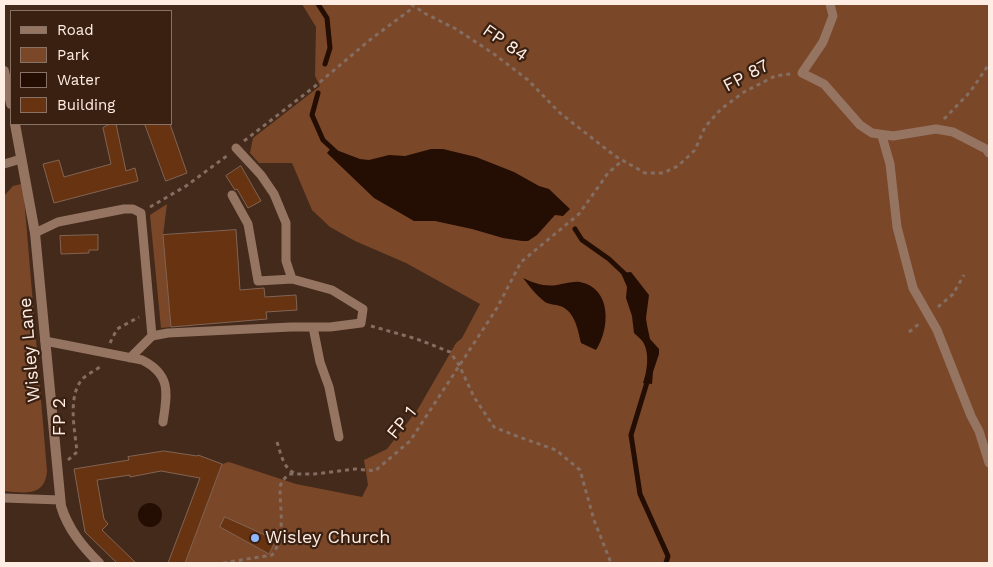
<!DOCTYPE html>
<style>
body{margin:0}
#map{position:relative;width:993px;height:567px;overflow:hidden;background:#432a1b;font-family:"Work Sans",sans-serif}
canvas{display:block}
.frame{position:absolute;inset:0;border:5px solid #ffede4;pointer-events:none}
.legend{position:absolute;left:10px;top:10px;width:162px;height:115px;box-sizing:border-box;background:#392011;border:1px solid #887265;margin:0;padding:6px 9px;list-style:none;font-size:15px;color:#ffede4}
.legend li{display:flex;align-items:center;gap:10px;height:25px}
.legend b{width:25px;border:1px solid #887265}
</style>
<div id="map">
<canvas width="993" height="567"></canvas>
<div class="frame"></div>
<ul class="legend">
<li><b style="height:6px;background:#957462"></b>Road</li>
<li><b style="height:14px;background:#7b4729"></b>Park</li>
<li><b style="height:14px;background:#240e03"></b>Water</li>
<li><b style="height:14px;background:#683311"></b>Building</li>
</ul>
</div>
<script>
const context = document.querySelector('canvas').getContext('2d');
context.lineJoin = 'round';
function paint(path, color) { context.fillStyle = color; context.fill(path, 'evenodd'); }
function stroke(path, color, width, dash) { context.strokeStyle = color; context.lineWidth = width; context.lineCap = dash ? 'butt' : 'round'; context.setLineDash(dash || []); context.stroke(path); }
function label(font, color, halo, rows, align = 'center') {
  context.font = font + ' "Work Sans",sans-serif'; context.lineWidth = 4.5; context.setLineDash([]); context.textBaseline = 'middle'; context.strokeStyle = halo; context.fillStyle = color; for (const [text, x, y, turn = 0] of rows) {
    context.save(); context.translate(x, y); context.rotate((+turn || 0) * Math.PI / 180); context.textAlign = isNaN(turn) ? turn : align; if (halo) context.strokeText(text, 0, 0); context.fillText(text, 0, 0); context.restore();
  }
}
paint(new Path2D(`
 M302,4h687v559h-804l37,-99 7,-2 67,22 66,13 6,-12 -4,-25 23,-11 31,-40 38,-66 6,-5 18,-34 -74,-41 -51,-22 -25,-14 -18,-17 -20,-47h-33l-9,-10 3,-15 67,-52 -5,-10 1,-49z
 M21,184l3,13 23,274c-2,26 -22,22 -43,20v-295l9,-10z
 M167,204l-4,31 8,92 -10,1 -11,-113z`), '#7b4729');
paint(new Path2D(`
 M331,148l29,11 9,1 20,-5 16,1 26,-7h12l33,8 38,15 25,14 10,3 21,20 -7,7 -8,-1 -18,20 -9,6h-6l-19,-3 -31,-9 -37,-8h-21l-40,-23 -47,-45z
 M631,272l18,23 -3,23 1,7 3,14 9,10v5l-6,18 -1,12 -9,-1c4,-11 7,-30 0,-41 -2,-3 -6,-6 -9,-9l-2,-17 -6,-18 1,-11 -6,-14z
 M523,278c11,5 21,9 34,7 7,-1 15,-4 23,-3 32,6 30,47 16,68l-15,-7c-3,-13 -6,-32 -21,-37 -5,-2 -10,-1 -15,-4 -9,-7 -15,-15 -22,-24z
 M138 515a12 12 0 1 1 24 0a12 12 0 1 1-24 0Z`), '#240e03');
stroke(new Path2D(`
 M318,4l9,14 3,30 -5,16
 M318,93l-6,22 11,25 13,12
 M575,229l7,11 27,19 19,18
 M648,379l-17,56 9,59 28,62 -2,7`), '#240e03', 5);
const building = new Path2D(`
 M110,124h6l10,47 9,-3 3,13 -84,22 -11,-39 16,-4 5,17 47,-13 -8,-36z
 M145,124h25l17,49 -21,8z
 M241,166l20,35 -13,7 -11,-19 -2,1 -9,-14z
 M236,230l4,60 24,-2 1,9 31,-2 1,15 -31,2 1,7 -96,8 -8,-92z
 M98,235v15h-9v3l-28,1 -1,-18z
 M164,451l33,5 1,-1 24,9 -37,99h-17l32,-85 -39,-7 -31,6v-2l-33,5 7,39 4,5 -6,6 34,33h-19l-32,-31 -11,-63 55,-9 -1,-3z
 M225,517l51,23 -7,14 -49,-27z`);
paint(building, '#683311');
stroke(building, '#826454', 1);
stroke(new Path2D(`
 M411,4l15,10 30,15 38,25 34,26 32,33 55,43 30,17h18l15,-7 17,-16 10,-23 16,-18 23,-17 31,-16 16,-2
 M944,119l26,-27 19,-28
 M244,141l70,-54 57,-48 43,-32
 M150,207l36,-21 42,-31
 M938,307l15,-13 11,-19
 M371,326l46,13 33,13 9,13 15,32 20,30 25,10 37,13 24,20 14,50 17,43
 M909,332l11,-9
 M110,343l7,-14 22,-12
 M277,442c4,11 6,27 18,31
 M68,460l9,-8c-2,-21 -9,-51 3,-70 4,-7 16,-11 22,-17
 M223,563l49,-8c14,-18 8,-45 8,-68l2,-6 7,-7h25l42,-5 19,2 35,-30 87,-133 24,-46 58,-48 29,-41 14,-12`), '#846d61', 3, [4, 4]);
stroke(new Path2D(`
 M830,4l3,12 -10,26 -21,31 22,11 36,41 12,8 21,3 43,-7 17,3 33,17 3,4
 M882,136l8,28 7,63 16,61 24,42 34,86 8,15 10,32
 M4,164l17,-5
 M232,195l16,29 10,57 34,-2
 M35,233l23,-11 66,-13h9l8,4 11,123
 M313,327l7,35 9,25 10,50
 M45,341l97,19c30,15 25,34 21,62
 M130,358l22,-22 16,-3 123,-6h39l31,-4 2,-14 -31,-19 -40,-11 -6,-18v-38l-12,-29 -13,-19 -25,-27
 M4,498l56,2`), '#957462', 9);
stroke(new Path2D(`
 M4,71l7,33
 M15,124l20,109 26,273c7,23 21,40 38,57`), '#957462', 10);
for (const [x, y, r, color] of [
 [255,538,5,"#8fb8fd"]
]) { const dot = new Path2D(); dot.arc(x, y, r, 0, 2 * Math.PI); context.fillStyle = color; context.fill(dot); stroke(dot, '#392011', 2); }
label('18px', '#ffede4', '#392011', [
 ["FP 84",505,43,35],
 ["FP 87",746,76,-28],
 ["Wisley Lane",30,350,-95],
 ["FP 2",60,417,-90],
 ["FP 1",402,423,-51]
]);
label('18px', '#ffede4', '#392011', [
 ["Wisley Church",265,538]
], 'left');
</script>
